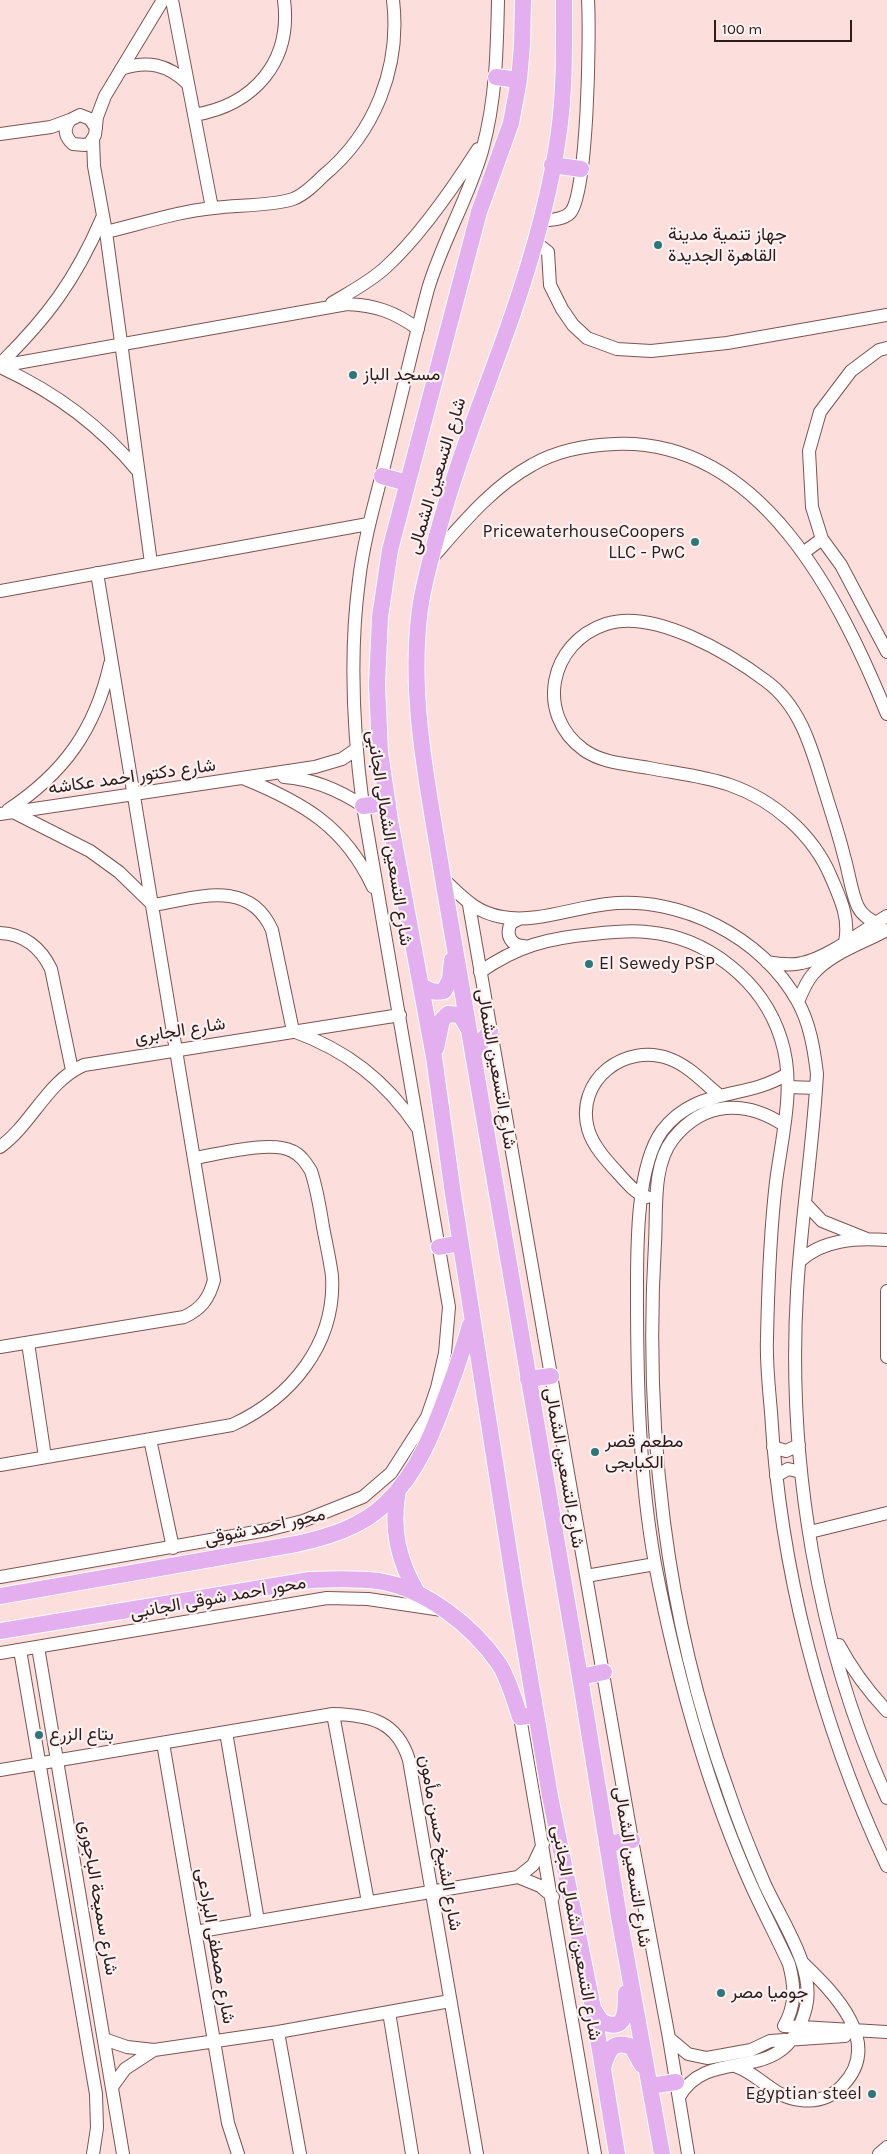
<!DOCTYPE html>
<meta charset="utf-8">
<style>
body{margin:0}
#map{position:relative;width:887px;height:2154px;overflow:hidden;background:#fcdedd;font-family:Karla,sans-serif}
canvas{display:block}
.scale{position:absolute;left:714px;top:20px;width:138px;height:22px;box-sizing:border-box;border:2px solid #2d1b1b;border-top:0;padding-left:6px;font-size:15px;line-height:18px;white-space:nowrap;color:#2d1b1b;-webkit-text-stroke:4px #fbf1f0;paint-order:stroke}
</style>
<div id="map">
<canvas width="887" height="2154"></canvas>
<div class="scale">100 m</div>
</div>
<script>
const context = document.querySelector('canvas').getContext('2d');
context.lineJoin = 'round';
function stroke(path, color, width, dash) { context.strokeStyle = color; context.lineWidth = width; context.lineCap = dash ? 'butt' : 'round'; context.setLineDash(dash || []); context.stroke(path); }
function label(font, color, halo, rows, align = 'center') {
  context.font = font + ' Karla,Vazirmatn,sans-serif'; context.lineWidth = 4.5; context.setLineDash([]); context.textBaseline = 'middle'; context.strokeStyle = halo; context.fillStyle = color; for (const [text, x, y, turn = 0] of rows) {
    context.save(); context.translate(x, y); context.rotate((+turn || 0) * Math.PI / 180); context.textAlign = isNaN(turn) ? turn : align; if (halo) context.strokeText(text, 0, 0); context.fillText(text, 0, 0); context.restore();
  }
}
const minor = new Path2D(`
 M172,0l40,208
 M121,69c26,-9 47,-5 67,15
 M194,115c60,-10 98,-53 90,-115
 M96,128l-6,-9 -10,-4 -10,5c-7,9 -5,17 3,24l12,1 5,-2 5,-8 2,-18 8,-21 58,-96
 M0,134l51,-7 19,-7
 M93,139l1,27 12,66 45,331
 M540,221c9,-1 23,-1 30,-8 18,-18 20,-181 18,-213
 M106,232c34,-8 73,-21 108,-24 22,-3 59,-2 79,-9 11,-4 22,-15 30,-23 52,-43 78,-109 70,-176
 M535,242l13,10 2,33 12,24 11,16 14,13 30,11 34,2 76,-8 160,-28
 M332,303c18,-11 38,-21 54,-36 34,-31 67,-79 92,-118
 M887,348l-8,2 -28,21 -31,41 -11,39 3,56 10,32 19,26 46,87
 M0,364c47,-46 76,-85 102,-146
 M0,366l347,-62c28,1 48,8 71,25
 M0,367c55,25 100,58 138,104
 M803,553l19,-14
 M432,558c30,-34 60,-71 100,-93 24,-14 55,-20 83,-21 146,-6 225,155 272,270
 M0,591l368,-67
 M284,777c30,2 55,13 79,29
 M245,779c59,24 100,48 128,108
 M8,810c56,-37 87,-80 102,-146
 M13,812l77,39 29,21 34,33c44,-7 96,-27 119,25l21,101c53,19 92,49 124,96
 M0,814l315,-47 27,-8 13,-9
 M443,879c20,18 31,33 59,38 35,6 70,-9 105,-13 72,-9 156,33 191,98 12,22 16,47 19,72 -4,73 -16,146 -20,218 -10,169 20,352 90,506
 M469,905l163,935 37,198 19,116
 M519,919l-8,4c-6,12 0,23 13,23
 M0,933c24,1 41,15 51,36l21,101
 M845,942c5,-24 -5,-44 -14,-65 -18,-43 -58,-77 -101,-92 -26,-9 -55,-12 -81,-17 -22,-4 -47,-5 -65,-18 -50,-36 -34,-108 22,-126 48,-16 124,30 160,57 37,27 47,73 60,114 6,20 13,40 18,61 5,16 7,36 14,51 4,8 11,12 18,16
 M767,962c11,2 23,4 35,1 25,-5 62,-33 85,-47
 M480,972c37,-26 68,-34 113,-38 18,-2 36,-4 54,-2 60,5 116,49 134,107 15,46 1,96 -5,143 -6,52 -8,105 -9,157 -1,24 2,49 4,73 9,156 49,312 116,454
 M798,1002c4,-10 8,-20 15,-28 18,-21 50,-31 74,-44
 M787,1074c-43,27 -91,12 -125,57 -26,36 -25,118 -25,162 0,90 2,182 18,271 21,109 51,221 97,323 12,26 25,51 37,77 6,23 7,41 -5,62l103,6
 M788,1087l28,1
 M0,1147c32,-23 47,-66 84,-82l316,-50
 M647,1197c-11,-3 -21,-15 -29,-24 -12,-13 -25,-27 -30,-44 -13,-49 37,-87 82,-70 19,7 34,24 49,36
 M805,1203l17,18 45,18
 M800,1261c23,-22 57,-23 87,-21
 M887,1291v66
 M28,1343l17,114
 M0,1347l184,-30c17,-8 25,-18 30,-37l-117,-707
 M150,1439l23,109
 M773,1447l13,4 13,-6
 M0,1465l232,-40c59,-27 104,-81 100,-149 -2,-16 -6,-33 -9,-49 -3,-19 -6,-38 -12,-56 -5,-8 -10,-16 -19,-20 -21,-11 -73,3 -97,7
 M776,1476l12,-7 13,3
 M810,1532l77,-19
 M586,1576l69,-12
 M0,1577l267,-47 36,-9 60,-24 28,-24 36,-56 10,-29 8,-35 4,-46 -86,-501c-10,-75 -14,-150 -4,-226 5,-42 17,-81 27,-122 14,-56 27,-113 42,-169 14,-47 40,-90 54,-138 14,-50 15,-100 16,-151
 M839,1645c13,24 29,46 48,66
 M38,1647l85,507
 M20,1650l76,444 1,34 -4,26
 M0,1653l327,-55 41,1 74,11
 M333,1714l35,188
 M520,1717l75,437
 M226,1732l32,189
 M163,1743l65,380 10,31
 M0,1770l333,-56c37,1 64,7 76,46l68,394
 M518,1877l22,9 13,11
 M195,1932l323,-55 15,-12 10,-21
 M389,2012l23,142
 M278,2032l22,122
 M669,2038l19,16 19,4 44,-8 19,-9 75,-5
 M104,2039l23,8 27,3 124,-18 172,-31
 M735,2066c25,8 38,32 66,34 16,2 31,-3 42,-15 41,-43 -10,-93 -40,-122
 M112,2087l13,-18 29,-19
 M679,2097c32,-56 106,-4 127,-90 10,-40 -28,-91 -43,-127 -13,-30 -25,-60 -35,-90 -63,-174 -84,-363 -73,-547 2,-33 -3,-77 18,-104 31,-39 73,-39 111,-14
 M879,2154l8,-7`);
const major = new Path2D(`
 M523,0l-1,45 -3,35 -8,43 -32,89 -89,338 -10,67 -3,68 3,67 10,68 44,237 19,137 62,396 35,206 43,212 24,146
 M564,0c0,44 1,88 -5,131 -8,61 -27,127 -47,185 -26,75 -57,149 -77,227 -6,22 -12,44 -15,66 -12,91 9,182 23,270l137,798 39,240 43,237
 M496,77l23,3
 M552,165l29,4
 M382,476l25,7
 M363,806l25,-3
 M421,985c8,6 13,8 23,6l6,-12 2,-19
 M436,1048l6,-28 6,-6 12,1 8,13
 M473,1053l17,-22
 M439,1247l21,-4
 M528,1379l23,-3
 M398,1490c-7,39 0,71 20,104
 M0,1596l296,-52c32,-7 66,-17 90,-41 37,-35 52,-85 69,-131 5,-16 11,-31 15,-47
 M0,1631l310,-51c23,-1 46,-2 68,1 47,7 95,45 121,83 10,16 15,35 21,53l16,-2
 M580,1677l24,-5
 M607,1844l25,-4
 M594,2010l7,11c25,13 25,-10 25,-28
 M603,2068c5,-17 9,-29 29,-21l10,18
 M650,2086l26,-4`);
stroke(minor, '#7e5453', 14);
stroke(major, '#fff', 18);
stroke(minor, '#fff', 12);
stroke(major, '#e3afee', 16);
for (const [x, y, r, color] of [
 [658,245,5,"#2d777b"],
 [353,375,5,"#2d777b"],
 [695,542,5,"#2d777b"],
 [589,964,5,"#2d777b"],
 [595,1452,5,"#2d777b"],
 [39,1735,5,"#2d777b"],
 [721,1993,5,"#2d777b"],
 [872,2094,5,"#2d777b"]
]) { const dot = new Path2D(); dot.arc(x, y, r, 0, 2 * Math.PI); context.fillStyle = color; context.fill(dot); stroke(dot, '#fbf1f0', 2); }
label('18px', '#2d1b1b', '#fbf1f0', [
 ["جهاز تنمية مدينة",668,235],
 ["القاهرة الجديدة",668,256],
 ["مسجد الباز",363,375],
 ["PricewaterhouseCoopers",685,532,"right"],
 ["LLC - PwC",685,553,"right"],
 ["El Sewedy PSP",599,964],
 ["مطعم قصر",605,1442],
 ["الكبابجى",605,1463],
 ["بتاع الزرع",49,1735],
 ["جوميا مصر",731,1993],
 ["Egyptian steel",862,2094,"right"]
], 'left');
label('18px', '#2d1b1b', '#fbf1f0', [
 ["شارع التسعين الشمالى",437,476,-73],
 ["شارع دكتور احمد عكاشه",132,777,-8],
 ["شارع التسعين الشمالى الجانبى",389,838,81],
 ["شارع الجابرى",180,1031,-9],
 ["شارع التسعين الشمالى",496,1069,80],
 ["شارع التسعين الشمالى",564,1468,80],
 ["محور احمد شوقى",265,1527,-12],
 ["محور احمد شوقى الجانبى",218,1598,-10],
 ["شارع الشيخ حسن مأمون",440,1843,80],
 ["شارع التسعين الشمالى",632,1867,81],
 ["شارع سميحة الباجورى",98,1898,80],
 ["شارع التسعين الشمالى الجانبى",576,1933,80],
 ["شارع مصطفى البرادعى",215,1946,80]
]);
</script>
